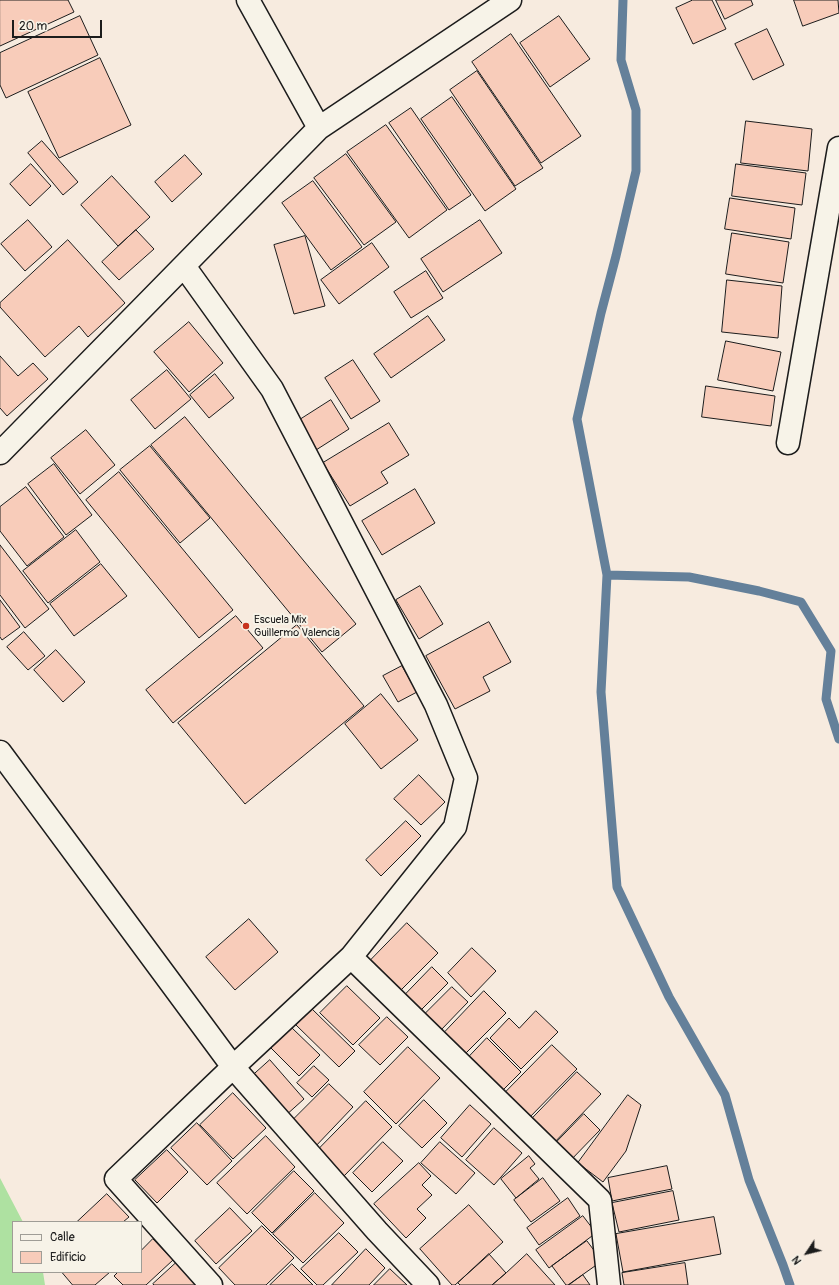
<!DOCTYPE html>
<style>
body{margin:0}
#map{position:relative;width:839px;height:1285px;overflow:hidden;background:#f7ebdf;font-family:Pangolin,sans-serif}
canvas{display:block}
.legend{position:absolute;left:12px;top:1221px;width:130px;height:52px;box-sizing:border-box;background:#f7f3e8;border:1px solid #9f9d96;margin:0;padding:5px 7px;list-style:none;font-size:12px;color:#1c1c1c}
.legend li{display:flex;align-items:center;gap:8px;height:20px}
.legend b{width:20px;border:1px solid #9f9d96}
.north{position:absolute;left:787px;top:1233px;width:40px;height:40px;-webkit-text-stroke:3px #f7f3e8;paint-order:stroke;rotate:235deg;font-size:11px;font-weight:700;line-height:16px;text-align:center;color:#1c1c1c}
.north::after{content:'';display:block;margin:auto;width:14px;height:18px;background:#1c1c1c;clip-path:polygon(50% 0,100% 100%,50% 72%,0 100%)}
.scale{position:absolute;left:12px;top:20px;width:90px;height:18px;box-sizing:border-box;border:2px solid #1c1c1c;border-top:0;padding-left:5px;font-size:12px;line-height:14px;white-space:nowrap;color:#1c1c1c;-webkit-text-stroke:3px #f7f3e8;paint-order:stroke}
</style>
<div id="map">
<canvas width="839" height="1285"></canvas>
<ul class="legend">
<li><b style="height:5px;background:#f7f3e8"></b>Calle</li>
<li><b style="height:11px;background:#f8ccba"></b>Edificio</li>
</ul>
<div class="north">N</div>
<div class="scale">20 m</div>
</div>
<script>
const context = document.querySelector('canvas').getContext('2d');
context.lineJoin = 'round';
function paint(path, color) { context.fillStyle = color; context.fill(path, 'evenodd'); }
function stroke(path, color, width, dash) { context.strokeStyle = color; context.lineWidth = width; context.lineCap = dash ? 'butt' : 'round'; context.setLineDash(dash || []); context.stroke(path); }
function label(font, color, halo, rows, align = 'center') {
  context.font = font + ' Pangolin,sans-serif'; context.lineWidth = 4; context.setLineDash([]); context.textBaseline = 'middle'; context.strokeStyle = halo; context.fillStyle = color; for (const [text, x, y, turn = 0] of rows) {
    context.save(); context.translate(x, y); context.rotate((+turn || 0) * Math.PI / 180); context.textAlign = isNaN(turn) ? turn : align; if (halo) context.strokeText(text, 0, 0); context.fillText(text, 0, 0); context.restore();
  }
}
paint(new Path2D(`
 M0,1178l23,44h-10v50h30l2,13h-45z`), '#aee1a1');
stroke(new Path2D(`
 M623,0l-2,60 15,50v61l-20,85 -15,57 -24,106 30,156 -6,117 16,195 52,110 56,98 24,85 34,85 7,20
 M607,575l82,2 70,14 42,11 30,49 -5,48 13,40`), '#64809a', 9);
const building = new Path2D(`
 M0,0h68l6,12 -74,34z
 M693,0h19l14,29 -33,15 -17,-36z
 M716,0h35l2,5 -28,14z
 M794,0h44l1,13 -36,13z
 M80,16l18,39 -92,43 -6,-13v-32z
 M559,16l31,43 -40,28 -30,-44z
 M767,29l17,36 -31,15 -18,-36z
 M511,34l70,102 -40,27 -69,-101z
 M100,58l31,67 -72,33 -31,-66z
 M477,71l66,97 -28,18 -65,-96z
 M452,97l64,92 -31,22 -64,-92z
 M411,108l60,87 -22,15 -60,-87z
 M746,121l66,8 -4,42 -67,-8z
 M386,125l61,85 -38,28 -62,-86z
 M42,141l36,41 -15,13 -35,-42z
 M346,154l50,68 -32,23 -50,-67z
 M185,155l17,19 -30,28 -17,-20z
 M31,164l20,22 -21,20 -20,-22z
 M736,164l70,9 -4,32 -70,-9z
 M112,176l38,41 -32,29 -37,-41z
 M313,181l49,66 -31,23 -49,-67z
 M730,198l65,10 -4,31 -66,-10z
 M28,220l24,27 -27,24 -24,-27z
 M480,220l22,33 -59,39 -22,-33z
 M136,230l18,19 -35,31 -17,-18z
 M732,233l57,9 -6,41 -57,-9z
 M305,236l20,70 -31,8 -20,-69z
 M68,240l57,63 -37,34 -9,-11 -34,31 -45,-50v-4z
 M372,243l17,24 -50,37 -18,-24z
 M426,271l17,27 -32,20 -17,-26z
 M727,280l55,6 -4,52 -56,-6z
 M428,316l17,24 -54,38 -17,-24z
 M189,322l34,41 -34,29 -35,-40z
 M726,341l55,11 -8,39 -55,-11z
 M0,356l18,20 15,-13 15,16 -41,37 -7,-8z
 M353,360l27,41 -29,18 -26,-41z
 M167,370l24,29 -36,30 -24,-29z
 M215,374l19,24 -25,20 -19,-23z
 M706,386l69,10 -4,30 -69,-9z
 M331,400l18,29 -33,21 -18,-29z
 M185,417l171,207 -34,28 -171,-207z
 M389,423l20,32 -28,17 7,11 -38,23 -27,-43z
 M86,430l29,35 -35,29 -29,-36z
 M150,446l60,72 -30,25 -60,-73z
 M54,464l38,51 -26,20 -38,-51z
 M119,472l114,138 -34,28 -113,-138z
 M26,487l38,50 -37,29 -27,-35v-24z
 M415,489l20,34 -53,32 -20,-34z
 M76,530l24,32 -52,41 -25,-32z
 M0,545l49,64 -24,19 -25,-33z
 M101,564l26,32 -53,40 -24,-32z
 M420,586l23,38 -24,15 -23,-39z
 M0,600l20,27 -18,13 -2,-3z
 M236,616l27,32 -90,75 -27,-33z
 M489,622l22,40 -28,15 7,14 -35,18 -29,-53z
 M297,625l67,81 -119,98 -67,-81z
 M24,632l21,24 -17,14 -21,-23z
 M56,650l29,32 -22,20 -29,-32z
 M402,666l15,26 -19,10 -15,-26z
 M381,694l37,46 -37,29 -36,-45z
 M419,775l26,27 -24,23 -27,-26z
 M406,821l15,15 -40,40 -15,-16z
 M249,919l29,33 -43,38 -29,-33z
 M407,923l31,30 -37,37 -31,-29z
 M472,948l24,23 -25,26 -23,-24z
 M432,967l16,16 -29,29 -15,-16z
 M347,986l33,32 -27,27 -33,-32z
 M452,987l16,15 -28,29 -16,-16z
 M484,991l22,22 -40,40 -21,-21z
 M312,1009l43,42 -16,16 -43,-42z
 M536,1011l22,21 -37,37 -31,-31 19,-20 10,10z
 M387,1017l21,20 -28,28 -21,-20z
 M291,1027l29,28 -21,21 -28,-28z
 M487,1038l34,34 -20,20 -34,-33z
 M552,1045l25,24 -51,52 -24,-25z
 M408,1047l32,31 -44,46 -32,-32z
 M270,1060l34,39 -19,17 -35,-38z
 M314,1066l15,14 -17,17 -15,-14z
 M577,1072l24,22 -50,52 -24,-22z
 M329,1084l24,23 -40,42 -24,-25z
 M233,1093l33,35 -33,31 -33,-34z
 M628,1095l13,10 -15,46 -23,31 -25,-19z
 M424,1100l23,23 -25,25 -23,-22z
 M366,1101l26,26 -49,50 -26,-26z
 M470,1105l21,19 -29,33 -21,-19z
 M584,1114l16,16 -33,34 -16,-16z
 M197,1123l35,38 -25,24 -36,-37z
 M494,1128l28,25 -28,32 -28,-25z
 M266,1136l29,31 -48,47 -30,-31z
 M383,1142l20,19 -31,31 -19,-19z
 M440,1142l35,31 -19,21 -35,-31z
 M167,1150l21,22 -31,31 -22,-23z
 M529,1156l6,8 -5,4 9,11 -23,19 -15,-19z
 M419,1163l12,13 -9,9 10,10 -15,14 9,9 -20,20 -32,-34z
 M667,1166l5,23 -60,12 -4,-23z
 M294,1171l20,20 -42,42 -20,-20z
 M543,1178l17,23 -29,21 -17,-22z
 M673,1191l6,29 -60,12 -7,-29z
 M315,1193l29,30 -41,40 -30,-29z
 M107,1194l22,23 -6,5h-46z
 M568,1198l12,18 -41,29 -12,-17z
 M469,1205l34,37 -48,43h-3l-32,-36z
 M230,1208l22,23 -36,33 -21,-23z
 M583,1216l13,17 -47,35 -13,-18z
 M714,1217l7,37 -98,18 -7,-38z
 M262,1226l32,32 -28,27h-31l-16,-17z
 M339,1233l19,19 -35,33h-6l-16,-16z
 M153,1239l20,21 -27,25h-23l-9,-9 4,-4h23v-21z
 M587,1241l15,20 -34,24h-2l-14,-19z
 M366,1249l19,19 -16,17h-37z
 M489,1254l17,19 -14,12h-32l-2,-2z
 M527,1254l28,31h-63l14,-12z
 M176,1263l20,22h-42l-1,-1z
 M685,1263l3,22h-64l-2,-12z
 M292,1264l21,21h-43z
 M390,1269l17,16h-33z
 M62,1272h48l-15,13h-22z
 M583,1275l7,10h-21z`);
paint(building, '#f8ccba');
stroke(building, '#1c1c1c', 1);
const street = new Path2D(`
 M248,0l71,128
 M184,266l88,123 164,316 30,73 -11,49 -104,130 -118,110 -117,112 95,106
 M788,443l51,-295
 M0,453l319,-325 191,-128
 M0,752l233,315 144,164 51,54
 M351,957l249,243 9,85`);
stroke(street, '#1c1c1c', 25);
stroke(street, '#f7f3e8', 22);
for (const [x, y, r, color] of [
 [246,626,4,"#c8321e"]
]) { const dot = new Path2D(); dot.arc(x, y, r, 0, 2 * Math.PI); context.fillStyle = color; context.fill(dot); stroke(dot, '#f7f3e8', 1.5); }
label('11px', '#1c1c1c', '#f7f3e8', [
 ["Escuela Mix",254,620],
 ["Guillermo Valencia",254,633]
], 'left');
</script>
